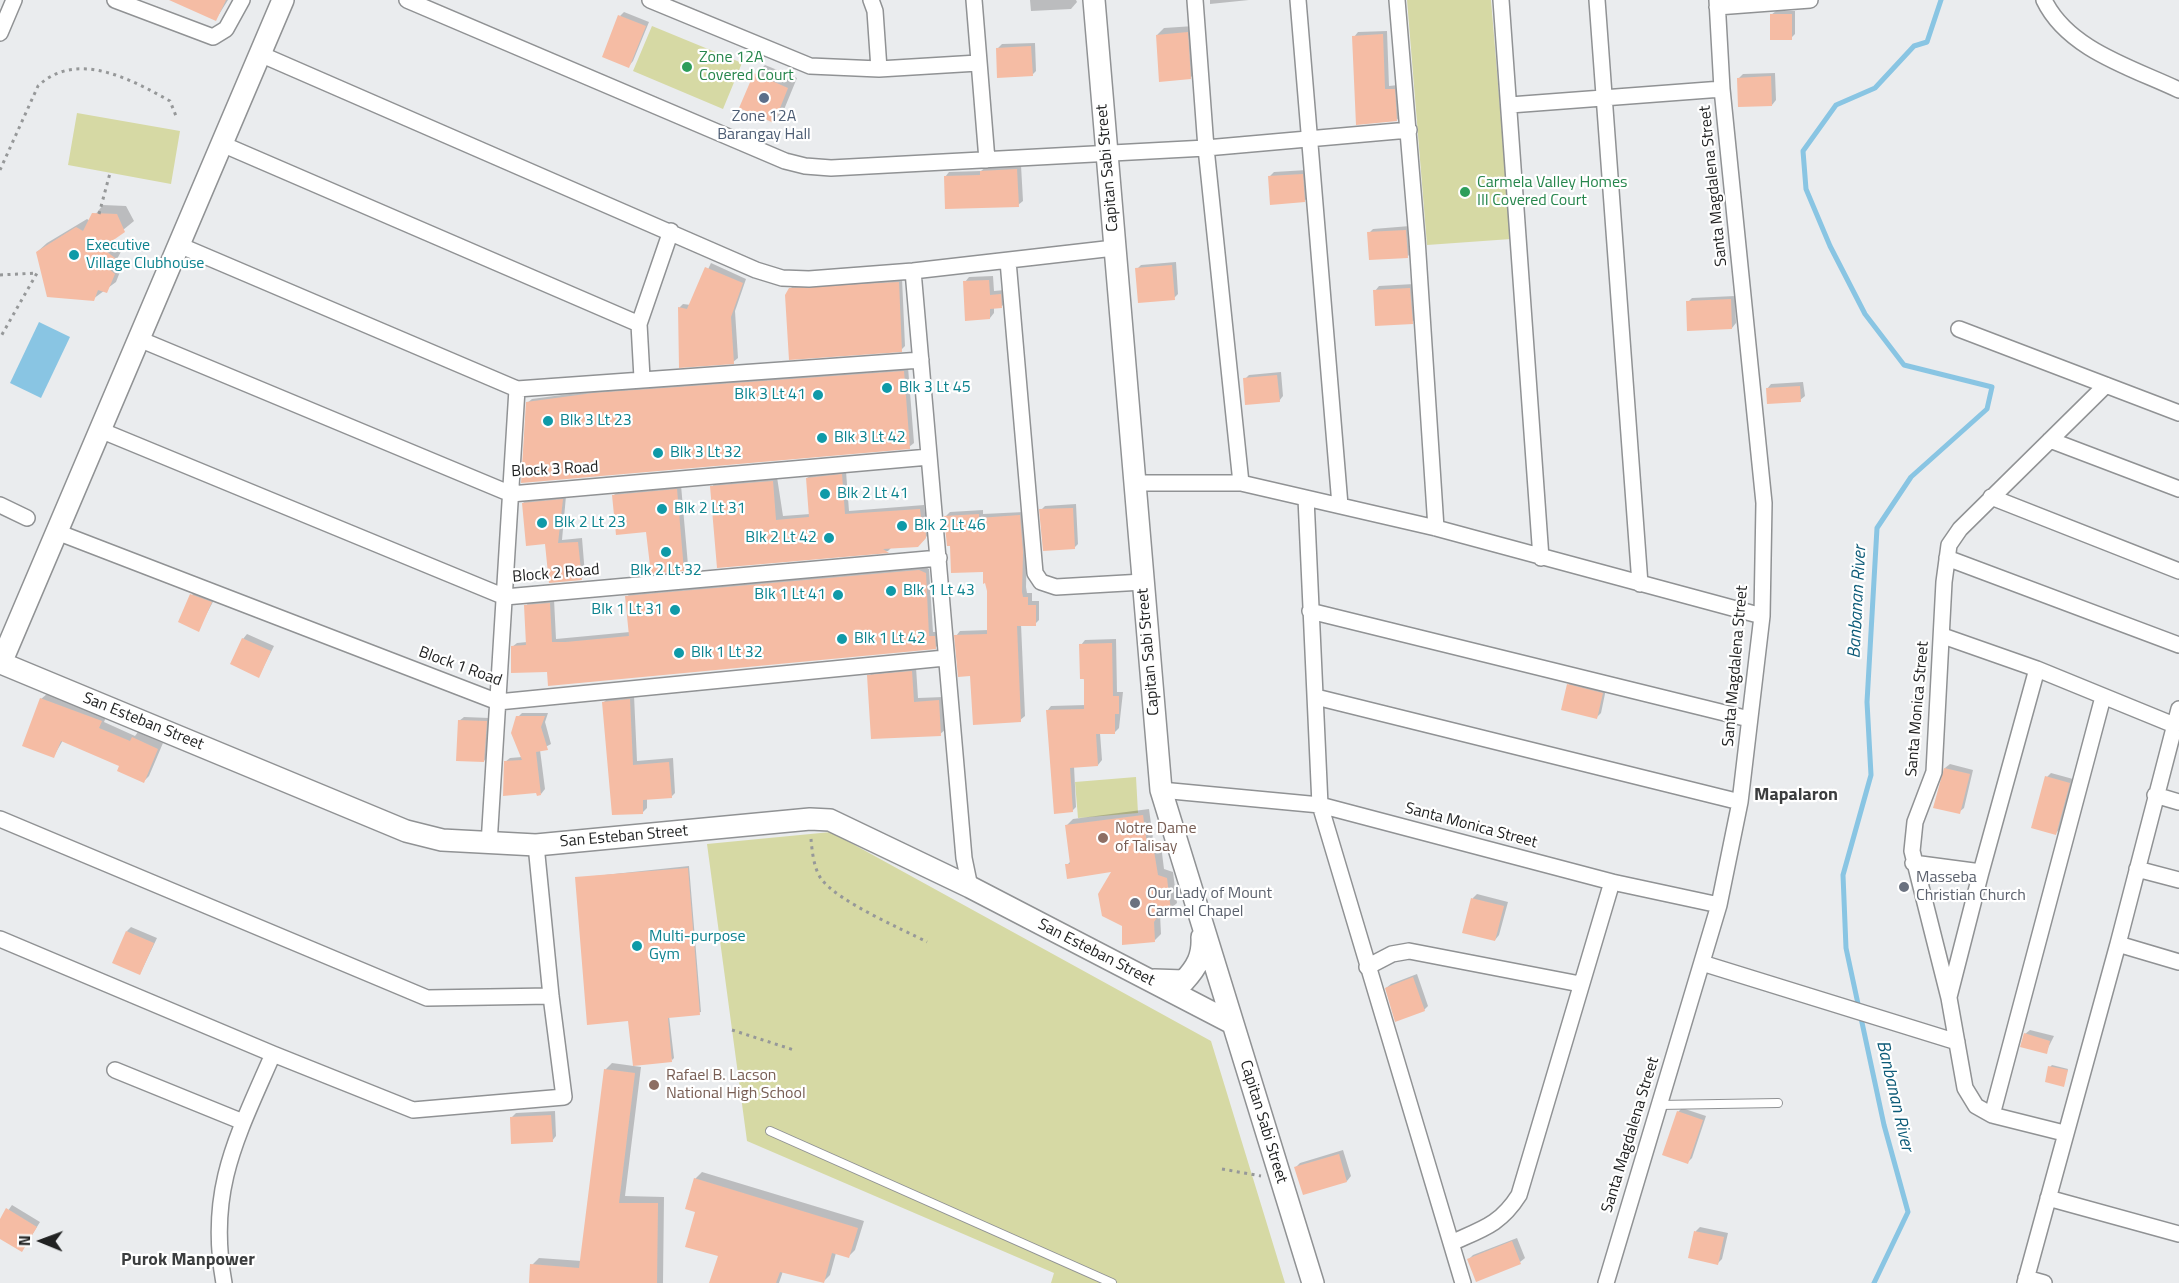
<!DOCTYPE html>
<style>
body{margin:0}
#map{position:relative;width:2179px;height:1283px;overflow:hidden;background:#eaecee;font-family:"Titillium Web",sans-serif}
canvas{display:block}
.north{position:absolute;left:12px;top:1211px;width:60px;height:60px;-webkit-text-stroke:4px #fff;paint-order:stroke;rotate:271deg;font-size:16px;font-weight:700;line-height:24px;text-align:center;color:#212222}
.north::after{content:'';display:block;margin:auto;width:21px;height:27px;background:#212222;clip-path:polygon(50% 0,100% 100%,50% 72%,0 100%)}
</style>
<div id="map">
<canvas width="2179" height="1283"></canvas>
<div class="north">N</div>
</div>
<script>
const context = document.querySelector('canvas').getContext('2d');
context.lineJoin = 'round';
function paint(path, color) { context.fillStyle = color; context.fill(path, 'evenodd'); }
function stroke(path, color, width, dash) { context.strokeStyle = color; context.lineWidth = width; context.lineCap = dash ? 'butt' : 'round'; context.setLineDash(dash || []); context.stroke(path); }
function label(font, color, halo, rows, align = 'center') {
  context.font = font + ' "Titillium Web",sans-serif'; context.lineWidth = 4.5; context.setLineDash([]); context.textBaseline = 'middle'; context.strokeStyle = halo; context.fillStyle = color; for (const [text, x, y, turn = 0] of rows) {
    context.save(); context.translate(x, y); context.rotate((+turn || 0) * Math.PI / 180); context.textAlign = isNaN(turn) ? turn : align; if (halo) context.strokeText(text, 0, 0); context.fillText(text, 0, 0); context.restore();
  }
}
paint(new Path2D(`
 M1407,0h84l20,239 -84,6z
 M652,26l90,37 -19,46 -90,-38z
 M77,113l103,18 -9,53 -103,-19z
 M1136,777l2,36 -60,5 -3,-36z
 M831,832l380,209 74,242h-234l3,-10 -307,-132 -40,-297z`), '#d6d9a4');
paint(new Path2D(`
 M39,322l31,15 -29,61 -31,-15z`), '#89c5e3');
paint(new Path2D(`
 M173,0h55l-12,19z
 M1030,0h46l1,2 -6,7 -40,2z
 M1210,0h39l-39,4z
 M1776,11h19v23l-4,4 -20,-23z
 M624,12l25,10 -16,39 -4,5 -9,-50z
 M1194,26l3,45 -7,7 -33,-43 7,-7z
 M1387,31l2,55 9,-1 3,30 -4,5 -43,-83 4,-5z
 M1035,43l1,28 -4,4 -35,-26 5,-5z
 M765,65l32,13 -14,34 -10,9 -17,-47z
 M1775,73l1,27 -4,5 -33,-27 4,-4z
 M1021,165l2,36 -5,4 -73,-28 4,-5 32,-1 5,-4z
 M1307,170l2,27 -5,4 -35,-24 5,-5z
 M103,205l23,1 8,15 -22,18 11,9 -6,11 6,5 -7,18 -23,17 -56,-47 10,-9 40,-24 3,2z
 M1410,226l2,26 -4,4 -39,-23 4,-4z
 M1176,262l2,32 -4,4 -37,-29 4,-4z
 M711,263l35,16 -11,32 3,47 -5,4 -54,-54 4,-4 8,1z
 M993,276l1,15 11,-1 1,12 -4,4 -8,1v6l-4,5 -25,-36 4,-5z
 M902,278l3,68 -4,4 -111,-61 5,-5z
 M1414,284l3,34 -5,4 -37,-31 4,-5z
 M1735,296l1,27 -4,5 -44,-26 4,-4z
 M908,367l6,76 -5,4 -382,-44 5,-4 67,-9z
 M1281,372l2,24 -4,5 -34,-22 4,-4z
 M1803,382l2,14 -5,4 -33,-11 4,-5z
 M846,471l3,40 75,-6 1,8h3l2,19 -7,9 -31,6 -4,4 -169,16 -7,-80 4,-5 61,-5 6,39 27,-2 -3,-36 5,-4z
 M681,485l7,80 -4,5 -70,-75 4,-4z
 M566,496l-4,44 20,-2 3,37 -4,4 -35,-36 -23,-40 4,-4z
 M1076,504l2,40 -4,4 -33,-38 4,-4z
 M983,510v4l41,-2 3,35 -1,40 1,6h5v8h7v19l-4,4h-14l4,92 -5,4 -64,-84 4,-5 29,-1v-39l-5,-20 -33,-27 -5,-28 4,-4z
 M924,566l5,3 4,63h6l1,11 -5,5 -387,22 -36,-23 5,-4 10,-1 -1,-36 4,-5 24,-2 2,40 74,-7 -3,-35 4,-5z
 M196,590l19,8 -17,32 -6,-35z
 M247,634l27,12 -15,30 -16,-37z
 M1116,639l1,53h6l-4,36 -5,5h-14l2,27 -4,5 -24,1 2,41 -4,4 -25,-100 4,-5 35,-1 -5,-60 4,-5z
 M916,667l2,31 25,-1 2,33 -5,4 -71,-58 4,-4z
 M1573,681l33,8 -5,24 -4,4 -29,-32z
 M47,694l60,21 -3,7 31,14 3,-4 25,11 -14,33 -5,5 -23,-16 -58,-25 -9,16 -13,-57z
 M634,695l3,66 36,-3 2,35 -4,4 -24,2v9l-4,4 -39,-110 4,-4z
 M522,713h26l-3,9 6,22 -11,6 5,39 -4,5 -36,-32 5,-4 12,-1 -4,-40z
 M464,717l26,1 -2,38 -4,5 -25,-40z
 M1950,764l23,6 -9,38 -5,4 -14,-44z
 M2051,773l22,6 -13,50 -4,4 -9,-56z
 M1149,809l5,37 7,-1 3,24 9,3 4,31 -7,6h-7l-3,5 1,20 -6,6 -32,-15 -9,-55 -47,-5 4,-4 -5,-35 7,-7z
 M689,866l12,146 -32,4 5,42 -2,2 -96,-182z
 M1477,894l31,8 -9,33 -4,5 -31,-8 9,-34z
 M131,927l26,11 -17,36 -13,-43z
 M1417,974l11,32 -4,4 -38,-22 5,-4z
 M2030,1030l24,6 -8,16 -21,-18z
 M612,1063l29,4 -16,129 39,1 -1,86h-132l1,-18 7,-7 43,3 23,-191z
 M2052,1065l16,4 -5,16 -13,-18z
 M1682,1108l24,8 -14,42 -4,4 -10,-50z
 M555,1111l1,25 -4,5 -40,-24 4,-4z
 M1343,1150l8,26 -4,5 -51,-14 4,-4z
 M702,1172l162,49 -9,29 -6,6 -13,-3 -6,22 -7,7 -40,-11 -4,12h-69l10,-28 -24,-44 -1,-32z
 M12,1205l28,17 -18,29 -22,-13v-16z
 M1700,1227l28,6 -6,26 -4,4 -28,-6 6,-26z
 M1517,1238l8,20 -5,4 -51,-3 4,-4z`), '#0003');
stroke(new Path2D(`
 M1874,1283l34,-71 -24,-87 -38,-177 -3,-73 28,-100 -4,-73 10,-174 34,-51 76,-68 5,-22 -88,-22 -39,-51 -35,-68 -24,-57 -3,-38 33,-46 39,-17 39,-42 13,-4 14,-42`), '#89c5e3', 5);
paint(new Path2D(`
 M169,0h57l-10,21z
 M1770,14h22v26h-22z
 M618,15l28,11 -17,42 -27,-11z
 M1188,32l3,47 -32,3 -3,-47z
 M1383,34l2,55h10l2,32 -41,4 -4,-89z
 M1031,46l2,30 -36,2 -1,-30z
 M754,73l34,15 -14,35 -35,-15z
 M1771,76l1,30 -34,1 -1,-29z
 M1017,169l2,38 -74,2 -1,-33 36,-1v-4z
 M1303,174l2,28 -35,3 -2,-29z
 M92,213l25,1 8,18 -23,16 13,10 -6,11 6,5 -8,19 -9,-3 -4,11 -47,-4 -11,-45 40,-25 7,4z
 M1406,230l2,28 -39,2 -2,-28z
 M1172,265l3,35 -37,3 -3,-35z
 M705,267l38,16 -12,34 3,47 -55,4 -1,-61 9,2z
 M989,280l1,15 11,-1 1,14 -12,1v10l-25,2 -2,-40z
 M899,282l3,70 -113,8 -4,-65 4,-7z
 M1410,288l3,36 -38,2 -2,-36z
 M1731,299l1,30 -45,2 -1,-30z
 M904,371l6,78 -389,34 5,-81 67,-9z
 M1277,375l3,27 -35,3 -2,-27z
 M1800,386l1,16 -34,2 -1,-16z
 M842,474l3,40 75,-5 1,8h4l1,21 -8,9 -35,2 6,4 -172,15 -7,-82 63,-5 3,39 33,-3 -3,-39z
 M677,489l7,82 -33,3 -5,-42 -30,3 -4,-40z
 M563,499l-5,44 20,-1 4,38 -33,3 -4,-39 -19,2 -4,-43z
 M1073,508l2,41 -32,2 -4,-42z
 M979,514v4l41,-3 3,37 -1,40 1,5h5v8h8v21h-19l4,96 -48,3 -3,-49 -12,1 -4,-42 33,-1v-43l-2,-8 -2,1v-12l-32,1 -1,-27h-3l-3,-30z
 M919,570l7,3 3,63h6l1,13 -388,37 -1,-14 -36,1v-27l15,-1 -2,-40 26,-2 2,39h14l63,-6 -4,-40z
 M190,594l22,8 -13,30 -21,-10z
 M242,638l29,13 -12,27 -29,-14z
 M1112,643l1,53h6v18h-4v20h-19l2,32 -28,2 3,44 -19,2 -8,-104 38,-1v-30h-4l-1,-35z
 M912,671l2,31 25,-2 2,36 -70,3 -4,-64z
 M1567,684l36,9 -6,26 -36,-9z
 M40,698l62,23 -3,7 31,13 2,-4 26,12 -14,34 -27,-12 2,-5 -58,-25 -7,17 -32,-12z
 M630,699l3,66 36,-3 3,36 -29,2v14l-31,1 -10,-113z
 M516,716h29l-4,11 7,23 -12,2 5,43 -4,1 -1,-3 -33,3 1,-35 18,-1 -11,-27z
 M458,720l29,1 -3,41 -28,-1z
 M1944,768l26,6 -10,40 -27,-6z
 M2045,776l25,7 -14,52 -25,-7z
 M1143,815l5,37 6,-1 4,24 9,3 4,33h-10l-7,11 1,20 -33,3v-19l-20,-10 -4,-22 13,-22 -44,7 -2,-15h5l-5,-39z
 M688,868l12,147 -32,3 4,44 -39,4 -5,-45 -41,4 -12,-148z
 M1471,898l33,8 -9,35 -33,-8z
 M126,931l28,12 -14,32 -28,-12z
 M1413,977l12,34 -30,11 -10,-34z
 M2024,1033l26,8 -3,13 -27,-7z
 M2048,1066l20,4 -4,17 -19,-5z
 M604,1069l31,4 -16,130h39l-1,80h-128l1,-19 49,4z
 M1677,1111l26,9 -15,44 -26,-9z
 M551,1115l2,27 -42,2 -1,-27z
 M1339,1154l8,28 -44,13 -9,-28z
 M694,1178l164,50 -9,30 -17,-5 -8,30 -44,-11 -4,11h-67l9,-27 -33,-9 10,-35 -10,-3z
 M6,1208l31,19 -15,25 -22,-13v-20z
 M1694,1231l30,6 -6,28 -30,-7z
 M1512,1241l9,23 -45,18 -9,-23z`), '#f5bca4');
const lane = new Path2D(`
 M1659,1105l119,-2
 M770,1131l342,152`);
const street = new Path2D(`
 M115,0l98,37 13,-8 16,-29
 M407,0l378,161 20,5 26,2 375,-20 203,-18
 M650,0l160,66 69,3 99,-6
 M871,0l4,11 4,58
 M974,0l13,160
 M1195,0l11,148 35,335
 M1298,0l42,505
 M1397,0l20,239 19,289
 M1501,0l40,558
 M1597,0l43,584
 M2044,0c24,50 89,68 135,90
 M1717,7l93,-7
 M0,33l14,-33
 M260,54l496,216 26,8 27,1 104,-8 201,-23
 M1510,105l212,-16
 M222,144l417,180
 M179,245l338,144 404,-29
 M1008,261l27,312 6,9 15,5 87,-5
 M913,271l51,587 6,29
 M1959,329l220,84
 M139,339l372,155 418,-37
 M642,378l-3,-54 32,-93
 M100,430l405,167 434,-39
 M2050,440l129,49
 M1134,483h107l195,45 326,88
 M1991,497l188,74
 M1306,498l14,307 143,478
 M0,505l27,13
 M57,532l441,170 447,-44
 M1947,558l232,87
 M1310,611l439,108
 M1943,636l94,33 137,56
 M1316,697l424,105
 M1161,790l159,15 292,77 107,23
 M2155,795l24,7
 M0,819l427,179 124,-2
 M489,844l28,-455
 M1913,863l68,9 56,-203
 M2137,869l42,11
 M0,939l273,115 140,56 151,-13 -13,-101 -15,-151
 M2118,944l61,-235
 M1702,963l255,79
 M1367,967l25,-13 17,-3 171,33
 M1949,997l32,-125
 M115,1070l128,52
 M1992,1115l-16,-9 -11,-18 -16,-90 -37,-147 3,-29 19,-50 10,-190 5,-37 11,-16 146,-144
 M2064,1133l-72,-18 111,-418
 M2048,1198l131,36
 M1451,1243c31,-14 49,-18 68,-48l93,-313
 M2026,1278l18,5
 M224,1283c-17,-93 13,-146 49,-229
 M1606,1283l113,-378 21,-103 22,-186 2,-113 -42,-414 -5,-89
 M2025,1283l93,-339 61,18`);
const secondary = new Path2D(`
 M283,0l-282,663 405,168 36,9 94,5 274,-26 20,1 140,67 262,136
 M1094,0l67,790 152,493
 M1154,980l30,1c13,-14 19,-25 18,-44`);
stroke(lane, '#909294', 10);
stroke(street, '#909294', 18);
stroke(secondary, '#909294', 24);
stroke(new Path2D(`
 M0,170l38,-84c39,-37 94,-6 132,15l6,15
 M99,214l11,-41
 M0,275l37,-2 -37,65
 M811,839c1,12 3,31 11,41 19,23 78,48 105,62
 M732,1030l62,20
 M1222,1169l39,7`), '#969899', 3, [3, 4.5]);
stroke(lane, '#fff', 8);
stroke(street, '#fff', 15);
stroke(secondary, '#fff', 21);
for (const [x, y, r, color] of [
 [687,67,6,"#2e9e5b"],
 [764,98,6,"#5c6f8a"],
 [1465,192,6,"#2e9e5b"],
 [74,255,6,"#0f9aa8"],
 [887,388,6,"#0f9aa8"],
 [818,395,6,"#0f9aa8"],
 [548,421,6,"#0f9aa8"],
 [822,438,6,"#0f9aa8"],
 [658,453,6,"#0f9aa8"],
 [825,494,6,"#0f9aa8"],
 [662,509,6,"#0f9aa8"],
 [542,523,6,"#0f9aa8"],
 [902,526,6,"#0f9aa8"],
 [829,538,6,"#0f9aa8"],
 [666,552,6,"#0f9aa8"],
 [891,591,6,"#0f9aa8"],
 [838,595,6,"#0f9aa8"],
 [675,610,6,"#0f9aa8"],
 [842,639,6,"#0f9aa8"],
 [679,653,6,"#0f9aa8"],
 [1103,838,6,"#8d6e63"],
 [1904,887,6,"#6b7280"],
 [1135,903,6,"#6b7280"],
 [637,946,6,"#0f9aa8"],
 [654,1085,6,"#8d6e63"]
]) { const dot = new Path2D(); dot.arc(x, y, r, 0, 2 * Math.PI); context.fillStyle = color; context.fill(dot); stroke(dot, '#fff', 2); }
label('16px', '#27864d', '#fff', [
 ["Zone 12A",699,58],
 ["Covered Court",699,76],
 ["Carmela Valley Homes",1477,183],
 ["III Covered Court",1477,201]
], 'left');
label('16px', '#4e5e75', '#fff', [
 ["Zone 12A",764,117],
 ["Barangay Hall",764,135]
]);
label('16px', '#212222', '#fff', [
 ["Capitan Sabi Street",1108,168,-95],
 ["Santa Magdalena Street",1714,186,-96],
 ["Block 3 Road",555,470,-3],
 ["Block 2 Road",556,574,-5],
 ["Capitan Sabi Street",1149,652,-95],
 ["Santa Magdalena Street",1736,666,-85],
 ["Block 1 Road",460,667,20],
 ["Santa Monica Street",1918,709,-85],
 ["San Esteban Street",143,722,22],
 ["Santa Monica Street",1471,826,15],
 ["San Esteban Street",624,837,-5],
 ["San Esteban Street",1096,953,27],
 ["Capitan Sabi Street",1263,1122,73],
 ["Santa Magdalena Street",1631,1135,-73]
]);
label('16px', '#0d838f', '#fff', [
 ["Executive",86,246],
 ["Village Clubhouse",86,264],
 ["Blk 3 Lt 45",899,388],
 ["Blk 3 Lt 41",806,395,"right"],
 ["Blk 3 Lt 23",560,421],
 ["Blk 3 Lt 42",834,438],
 ["Blk 3 Lt 32",670,453],
 ["Blk 2 Lt 41",837,494],
 ["Blk 2 Lt 31",674,509],
 ["Blk 2 Lt 23",554,523],
 ["Blk 2 Lt 46",914,526],
 ["Blk 2 Lt 42",817,538,"right"],
 ["Blk 2 Lt 32",666,571,"center"],
 ["Blk 1 Lt 43",903,591],
 ["Blk 1 Lt 41",826,595,"right"],
 ["Blk 1 Lt 31",663,610,"right"],
 ["Blk 1 Lt 42",854,639],
 ["Blk 1 Lt 32",691,653],
 ["Multi-purpose",649,937],
 ["Gym",649,955]
], 'left');
label('16px', '#785e54', '#fff', [
 ["Notre Dame",1115,829],
 ["of Talisay",1115,847],
 ["Rafael B. Lacson",666,1076],
 ["National High School",666,1094]
], 'left');
label('16px', '#5b616d', '#fff', [
 ["Masseba",1916,878],
 ["Christian Church",1916,896],
 ["Our Lady of Mount",1147,894],
 ["Carmel Chapel",1147,912]
], 'left');
label('italic 18px', '#0d5b78', '#fff', [
 ["Banbanan River",1858,602,-87],
 ["Banbanan River",1894,1096,77]
]);
label('bold 18px', '#3b3d3e', '#fff', [
 ["Mapalaron",1796,796],
 ["Purok Manpower",188,1261]
]);
</script>
